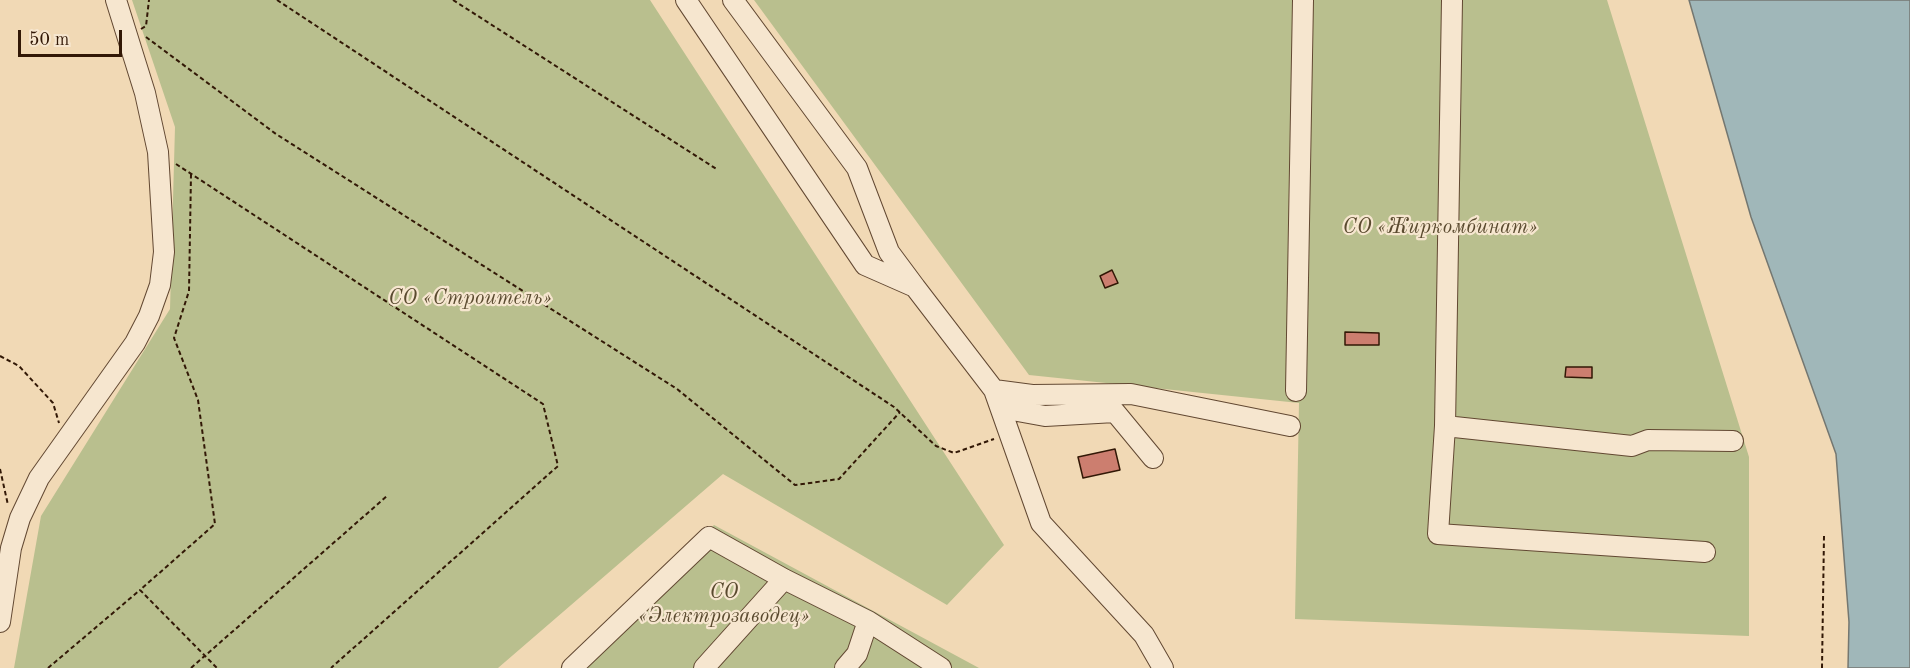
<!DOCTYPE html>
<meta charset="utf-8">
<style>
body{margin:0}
#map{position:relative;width:1910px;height:668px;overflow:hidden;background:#f1d9b5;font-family:"Old Standard TT",serif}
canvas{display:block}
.scale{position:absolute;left:18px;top:30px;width:104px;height:27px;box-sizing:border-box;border:3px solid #321806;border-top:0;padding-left:8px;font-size:18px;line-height:21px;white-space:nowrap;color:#321806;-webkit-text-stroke:4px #f6e6cf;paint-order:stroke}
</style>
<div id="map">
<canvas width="1910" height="668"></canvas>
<div class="scale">50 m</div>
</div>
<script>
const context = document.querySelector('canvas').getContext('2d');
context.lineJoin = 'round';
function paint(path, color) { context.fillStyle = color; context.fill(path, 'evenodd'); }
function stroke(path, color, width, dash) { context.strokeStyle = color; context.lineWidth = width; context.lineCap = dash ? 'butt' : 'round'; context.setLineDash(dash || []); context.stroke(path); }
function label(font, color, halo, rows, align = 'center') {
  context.font = font + ' "Old Standard TT",serif'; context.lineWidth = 4.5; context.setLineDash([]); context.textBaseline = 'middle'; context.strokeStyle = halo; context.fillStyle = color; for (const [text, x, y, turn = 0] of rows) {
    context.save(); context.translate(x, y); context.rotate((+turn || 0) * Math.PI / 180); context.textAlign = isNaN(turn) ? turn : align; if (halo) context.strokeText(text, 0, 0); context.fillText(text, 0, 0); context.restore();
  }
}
paint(new Path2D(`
 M132,0h518l354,545 -57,60 -224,-131 -225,194h-484l27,-152 129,-207 5,-182z
 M754,0h853l142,457v179l-454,-17 4,-216 -270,-28z
 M714,525l265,143h-419z`), '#b9bf8e');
const water = new Path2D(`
 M1689,0h221v668h-62l1,-46 -13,-168 -85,-237z`);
paint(water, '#a0b7b9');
stroke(water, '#747771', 1.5);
const building = new Path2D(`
 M1112,270l6,13 -13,5 -5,-12z
 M1345,332l34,1v12h-34z
 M1566,367h26v11l-27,-1z
 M1115,449l5,21 -37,8 -5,-21z`);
paint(building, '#cc7e6f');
stroke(building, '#321806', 1.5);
const minor = new Path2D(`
 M686,0l179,265 50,22 79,103 47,133 103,112 19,33
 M733,0l124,168 32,84 26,35
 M1452,0l-7,426 -7,108 267,18
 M994,390l38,5 99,-1 159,32
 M1296,391l7,-391
 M1001,408l44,8 70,-4 38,46
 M1445,426l187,20 16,-6 85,1
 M0,622l11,-74 9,-30 19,-40 96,-135 14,-27 11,-31 4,-33 -6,-100 -13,-59 -29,-93
 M572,668l137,-131 75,42 84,42 73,47
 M704,668l80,-89
 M845,668l12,-14 11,-33`);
stroke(minor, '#624832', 22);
stroke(new Path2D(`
 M277,0l617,407 42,39 18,7 40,-14
 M453,0l265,170
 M141,29l5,-3 3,-26
 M146,37l130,97 401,255 118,96 44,-6 61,-67
 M176,164l367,240 15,62 -227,202
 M191,174l-2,117 -15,47 24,62 17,124 -75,66 77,78
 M0,356l19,10 34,37 6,20
 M0,469l8,36
 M48,668l92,-78
 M191,668l196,-172
 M1822,668l2,-132`), '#321806', 2, [4.5, 3]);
stroke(minor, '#f6e6cf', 20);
label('italic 21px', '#5a4a2f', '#f6e6cf', [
 ["СО «Жиркомбинат»",1440,227],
 ["СО «Строитель»",470,298],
 ["СО",724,592],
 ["«Электрозаводец»",724,616]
]);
</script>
